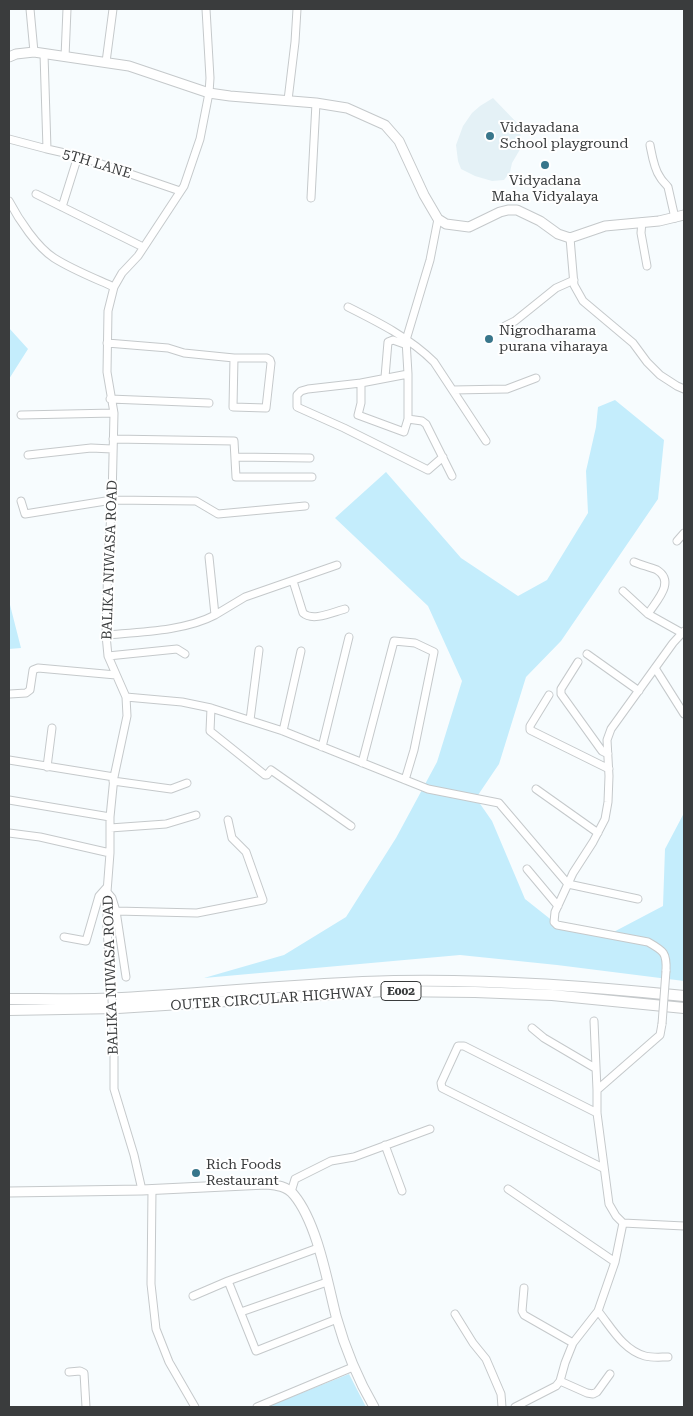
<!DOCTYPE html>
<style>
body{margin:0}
#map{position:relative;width:693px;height:1416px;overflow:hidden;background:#f7fcfe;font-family:"Roboto Serif",serif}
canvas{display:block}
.frame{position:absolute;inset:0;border:10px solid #3a3c3d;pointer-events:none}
</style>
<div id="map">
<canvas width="693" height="1416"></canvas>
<div class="frame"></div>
</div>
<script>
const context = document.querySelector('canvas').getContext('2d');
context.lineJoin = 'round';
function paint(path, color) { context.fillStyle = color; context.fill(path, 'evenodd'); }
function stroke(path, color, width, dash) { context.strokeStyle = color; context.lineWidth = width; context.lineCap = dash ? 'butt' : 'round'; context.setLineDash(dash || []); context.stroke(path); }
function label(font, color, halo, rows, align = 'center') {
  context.font = font + ' "Roboto Serif",serif'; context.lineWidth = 4; context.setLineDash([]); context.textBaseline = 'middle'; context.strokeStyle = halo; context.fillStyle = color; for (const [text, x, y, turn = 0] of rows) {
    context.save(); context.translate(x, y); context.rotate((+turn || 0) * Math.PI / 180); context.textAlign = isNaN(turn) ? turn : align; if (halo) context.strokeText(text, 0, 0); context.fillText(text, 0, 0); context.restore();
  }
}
paint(new Path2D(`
 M493,98l26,27 3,21 -10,17 -2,9 -6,8 -12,1 -17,-5 -14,-7 -3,-8 -2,-16 7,-19 9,-13 8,-7z`), '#e4f1f6');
paint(new Path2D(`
 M9,328l19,21 -19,30z
 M615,400l49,40 -6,59 -97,142 -35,36 -27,87 -23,34 16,23 33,78 29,23 52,14 57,-30 2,-57 19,-36v168l-127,-16 -97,-10 -256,23 80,-23 62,-38 50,-79 41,-76 25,-81 -34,-75 -93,-88 51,-46 75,86 57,38 29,-16 41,-67 -2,-42 10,-44 2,-20z
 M9,601l12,47 -12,1z
 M349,1374l17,33h-97v-1z`), '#c4edfc');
const minor = new Path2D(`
 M30,9l4,43
 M44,54l3,95 31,7 102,35
 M65,57l2,-48
 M106,62l7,-53
 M288,100l7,-58 2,-33
 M9,139l38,10
 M650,145c2,10 4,24 10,32 2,4 5,6 8,10l7,31
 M36,194l107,53
 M311,198l5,-95
 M9,201c10,19 28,46 45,57 19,12 40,20 60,29
 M62,207l16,-51
 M642,222l-1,11 6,33
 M570,238l4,47 9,16 50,42 14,19 13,13 17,11 7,3
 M348,307c30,15 62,31 86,55l52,79
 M505,326l10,-5 41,-33 18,-8
 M107,343l61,5 16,5 50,5h33l3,2 1,3 -5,45 -33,-1 1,-49
 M408,374l-47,9v20l-3,12 46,17 4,-13v-45l-2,-34 24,-80 8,-41
 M385,377l3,-35 5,-2 14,5
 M361,383l-53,6 -7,2 -4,4v12l47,21 84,42 15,-13
 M453,390l54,-1 29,-11
 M110,399l99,4
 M21,415l93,-2
 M408,419l14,2 4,3 26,52
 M113,439l121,2 2,36h76
 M28,455l63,-7 21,1
 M235,457l75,1
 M21,501l4,13 87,-14 84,1 22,13 87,-8
 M677,541l7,-8
 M634,562c7,3 16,5 23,8 19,12 -1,31 -9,44
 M293,581l10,32c10,9 30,-1 42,-4
 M623,591l25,23 34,19
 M215,615l30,-18 92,-32
 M106,635c34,-3 79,-4 109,-20l-6,-58
 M587,654l52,37
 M108,656l69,-7 8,5
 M578,662l-17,27v5l41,57 6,3
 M655,668l29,46
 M10,694l16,-1 4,-3 3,-20 5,-2 78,7
 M549,695l-19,31v4l79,39
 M126,697l56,5 29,6 72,23 145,58 71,14 69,81 70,15
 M211,708l-1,23 55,44h2l4,-5 80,56
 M250,720l9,-70
 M283,731l18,-80
 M322,747l27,-110
 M9,760l105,17
 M362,763l32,-122 21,2 19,9 -20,98 -9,30
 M47,767l5,-39
 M113,781l58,8 16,-6
 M536,789l62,44
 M9,800l101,17
 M110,828l56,-4 30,-9
 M9,833l31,4 70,16
 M527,869l31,37
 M107,892l5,6 4,13 10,66
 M116,911l81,2 66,-13 -17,-48 -14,-14 -4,-18
 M64,937l22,4 13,-45 8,-9
 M666,971c1,-18 -2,-20 -18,-29l-91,-17 -3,-3 1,-10 18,-39 20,-31 12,-23 3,-17 1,-26 -2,-36 4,-11 62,-86 11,-12
 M110,973l-3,-44v-37l3,-39v-36l4,-40 13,-61 -1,-19 -18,-41 -2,-21 2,-79 4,-56 2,-87 -7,-41 1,-61 6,-24 8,-14 16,-17 46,-70 16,-47 9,-46 1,-15 -4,-69
 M594,1021l3,69
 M114,1028v61l20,66 8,35
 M532,1028l12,10 51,30
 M597,1113l-133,-67h-6l-17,37 1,5 161,80
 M385,1145l17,46
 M508,1189l107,73
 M152,1190l-1,94 5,45 13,33 26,45
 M291,1192l4,-13 36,-18 23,-4 76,-28
 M623,1223l-7,-7 -7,-12 -12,-91v-23l63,-55 2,-11
 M623,1223l61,3
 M228,1281l28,70 81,-32
 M524,1288l-2,23 2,4 49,28
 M193,1296l35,-15 90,-33
 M598,1311c13,16 25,39 47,45 8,2 16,1 23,1
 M241,1312l86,-30
 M455,1314l18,29 13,16 15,35 1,13
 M69,1372l11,-1 4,2 2,34
 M560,1381l27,12 6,1 4,-2 13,-18
 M257,1407l96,-40
 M515,1407l41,-21 4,-5 5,-18 8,-20 25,-32 17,-49 8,-39`);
const major = new Path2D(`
 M9,57l7,-3 18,-2 95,14 80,27 21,3 86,7 31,5 38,17 14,16 25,54 14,24 8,5 23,3 31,-15 8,-2h9l23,11 18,13 12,4 35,-12 54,-5 25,-6
 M9,1192l133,-2 124,-6c10,1 21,2 28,11 23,28 33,85 42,121 9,32 21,62 38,91`);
const highway = new Path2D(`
 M9,999c37,0 75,1 113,-1 91,-5 181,-15 272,-17 97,-2 194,5 290,15
 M9,1010l109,-2 266,-17 91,1 77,3 132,13`);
stroke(minor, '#c5c9cb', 9);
stroke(major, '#c5c9cb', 11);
stroke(highway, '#c5c9cb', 12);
stroke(minor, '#fff', 7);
stroke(major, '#fff', 9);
stroke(highway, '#fff', 10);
const minorBridge = new Path2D(`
 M110,973l4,55
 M662,1024l4,-53`);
stroke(minorBridge, '#c5c9cb', 9, []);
stroke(minorBridge, '#fff', 7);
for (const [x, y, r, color] of [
 [490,136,5,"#38768b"],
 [545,165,5,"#38768b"],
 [489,339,5,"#38768b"],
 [196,1173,5,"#38768b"]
]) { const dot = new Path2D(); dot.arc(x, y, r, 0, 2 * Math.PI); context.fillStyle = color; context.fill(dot); stroke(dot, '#fff', 2); }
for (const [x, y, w] of [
 [401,991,40]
]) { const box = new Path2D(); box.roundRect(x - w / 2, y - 9.5, w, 19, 4); context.fillStyle = '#fff'; context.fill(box); stroke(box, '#3a3c3d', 1); }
label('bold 12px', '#3a3c3d', null, [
 ["E002",401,991]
]);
label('14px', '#3a3c3d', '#fff', [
 ["Vidayadana",500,128],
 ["School playground",500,144],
 ["Vidyadana",545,181,"center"],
 ["Maha Vidyalaya",545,197,"center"],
 ["Nigrodharama",499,331],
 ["purana viharaya",499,347],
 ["Rich Foods",206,1165],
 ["Restaurant",206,1181]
], 'left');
label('14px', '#3a3c3d', '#fff', [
 ["5TH LANE",97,164,17],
 ["BALIKA NIWASA ROAD",110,560,-88],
 ["BALIKA NIWASA ROAD",111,975,-92],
 ["OUTER CIRCULAR HIGHWAY",272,999,-4]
]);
</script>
